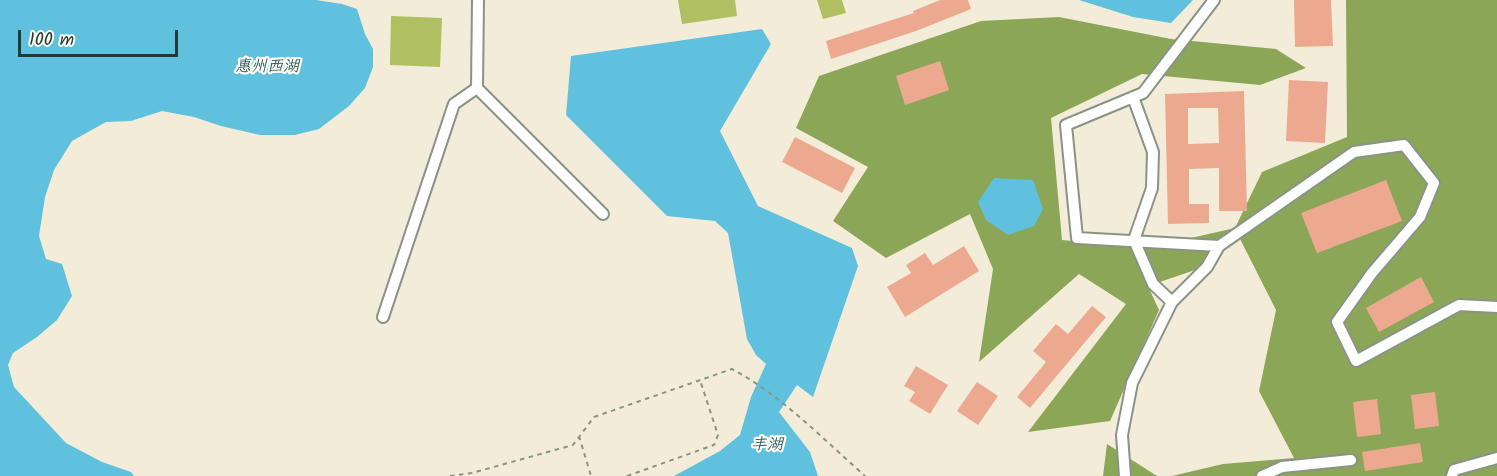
<!DOCTYPE html>
<meta charset="utf-8">
<style>
body{margin:0}
#map{position:relative;width:1497px;height:476px;overflow:hidden;background:#f3ecd8;font-family:Kalam,sans-serif}
canvas{display:block}
.scale{position:absolute;left:18px;top:30px;width:160px;height:27px;box-sizing:border-box;border:3px solid #1f3d34;border-top:0;padding-left:8px;font-size:18px;line-height:21px;white-space:nowrap;color:#1f3d34;-webkit-text-stroke:4px #fdfcf7;paint-order:stroke}
</style>
<div id="map">
<canvas width="1497" height="476"></canvas>
<div class="scale">100 m</div>
</div>
<script>
const context = document.querySelector('canvas').getContext('2d');
context.lineJoin = 'round';
function paint(path, color) { context.fillStyle = color; context.fill(path, 'evenodd'); }
function stroke(path, color, width, dash) { context.strokeStyle = color; context.lineWidth = width; context.lineCap = dash ? 'butt' : 'round'; context.setLineDash(dash || []); context.stroke(path); }
function label(font, color, halo, rows, align = 'center') {
  context.font = font + ' Kalam,"LXGW WenKai TC",sans-serif'; context.lineWidth = 4.5; context.setLineDash([]); context.textBaseline = 'middle'; context.strokeStyle = halo; context.fillStyle = color; for (const [text, x, y, turn = 0] of rows) {
    context.save(); context.translate(x, y); context.rotate((+turn || 0) * Math.PI / 180); context.textAlign = isNaN(turn) ? turn : align; if (halo) context.strokeText(text, 0, 0); context.fillText(text, 0, 0); context.restore();
  }
}
paint(new Path2D(`
 M678,0h57l2,16 -55,8z
 M817,0h25l4,13 -23,6z
 M391,16l51,2 -2,49 -50,-2z`), '#b0bf62');
paint(new Path2D(`
 M1346,0h151v476h-325l51,-12 71,-6 -35,-67 17,-81 -41,-81 -40,41 -47,16 11,24 -49,111 -82,11 98,-128 -47,-30 -100,88 14,-93 -23,-55 -84,44 -53,-37 35,-54 -72,-39 23,-52 162,-55 78,-4 112,22 105,10 30,19 -46,17 -118,-11 -91,44 11,122 85,8 88,-20 27,-56 85,-35z
 M1107,444l50,32h-54z`), '#8ca658');
paint(new Path2D(`
 M0,0h316l26,4 15,5 8,25 8,15v18l-8,21 -16,18 -30,23 -24,6h-35l-39,-9 -27,-9 -32,-6 -31,10 -25,1 -34,19 -18,29 -9,27 -6,39 7,23 16,5 10,32 -15,24 -20,17 -24,16 -5,12 6,22 52,56 36,19 29,10 3,4h-134z
 M1079,0h114l-22,23 -38,-6z
 M762,29l9,15 -51,87 38,75 94,42 6,18 -45,131 -16,-12 -18,27 31,40 8,24h-144l46,-25 20,-16 11,-38 15,-33 -10,-9 -9,-16 -19,-106 -13,-12 -48,-5 -101,-101 5,-59z
 M994,178l39,2 10,29 -9,17 -26,9 -22,-15 -8,-18z`), '#5fc1dd');
paint(new Path2D(`
 M940,0h28l3,9 -55,22 -85,28 -5,-18 88,-28 -1,-2z
 M1294,0h37l2,46 -38,1z
 M940,61l9,29 -44,15 -9,-29z
 M1289,80l39,2 -3,61 -39,-2z
 M1244,91l3,120h-28v-43l-30,1v35h20v19l-41,1 -3,-130zM1188,108h30l1,35 -31,1z
 M795,137l60,31 -13,25 -60,-31z
 M1386,180l16,41 -85,32 -16,-40z
 M964,246l15,25 -74,46 -18,-30 24,-14 -5,-8 19,-12 8,12z
 M1421,277l13,25 -55,30 -13,-24z
 M1092,306l14,11 -76,91 -13,-11 29,-35 -13,-11 23,-27 12,10z
 M916,366l32,19 -18,29 -21,-13 6,-9 -11,-6z
 M977,382l21,14 -20,29 -21,-14z
 M1435,392l4,34 -24,3 -4,-34z
 M1377,399l4,35 -24,3 -4,-35z
 M1420,443l3,19 -58,9 -3,-19z`), '#eda990');
const minor = new Path2D(`
 M478,0l-1,88 126,126
 M1214,0l-71,93 -77,32 11,113 142,8 135,-94 50,-7 30,38 -14,34 -48,56 -35,49 19,39 103,-56 38,2
 M1133,97l20,55 -1,36 -18,52 19,44 19,18
 M383,317l71,-213 23,-16
 M1125,476l-3,-41 10,-52 40,-81 35,-35 12,-21
 M1262,476l20,-9 69,-7
 M1452,476l2,-6 43,-12`);
stroke(minor, '#899486', 14);
stroke(new Path2D(`
 M579,436l12,40
 M450,476l22,-3 101,-28 21,-28 138,-48c49,26 91,70 133,107
 M627,476l87,-31 4,-10 -18,-55`), '#899486', 2, [4.5, 4.5]);
stroke(minor, '#fff', 10);
label('italic 16px', '#2f5e5e', '#fdfcf7', [
 ["惠州西湖",267,68],
 ["丰湖",767,446]
]);
</script>
